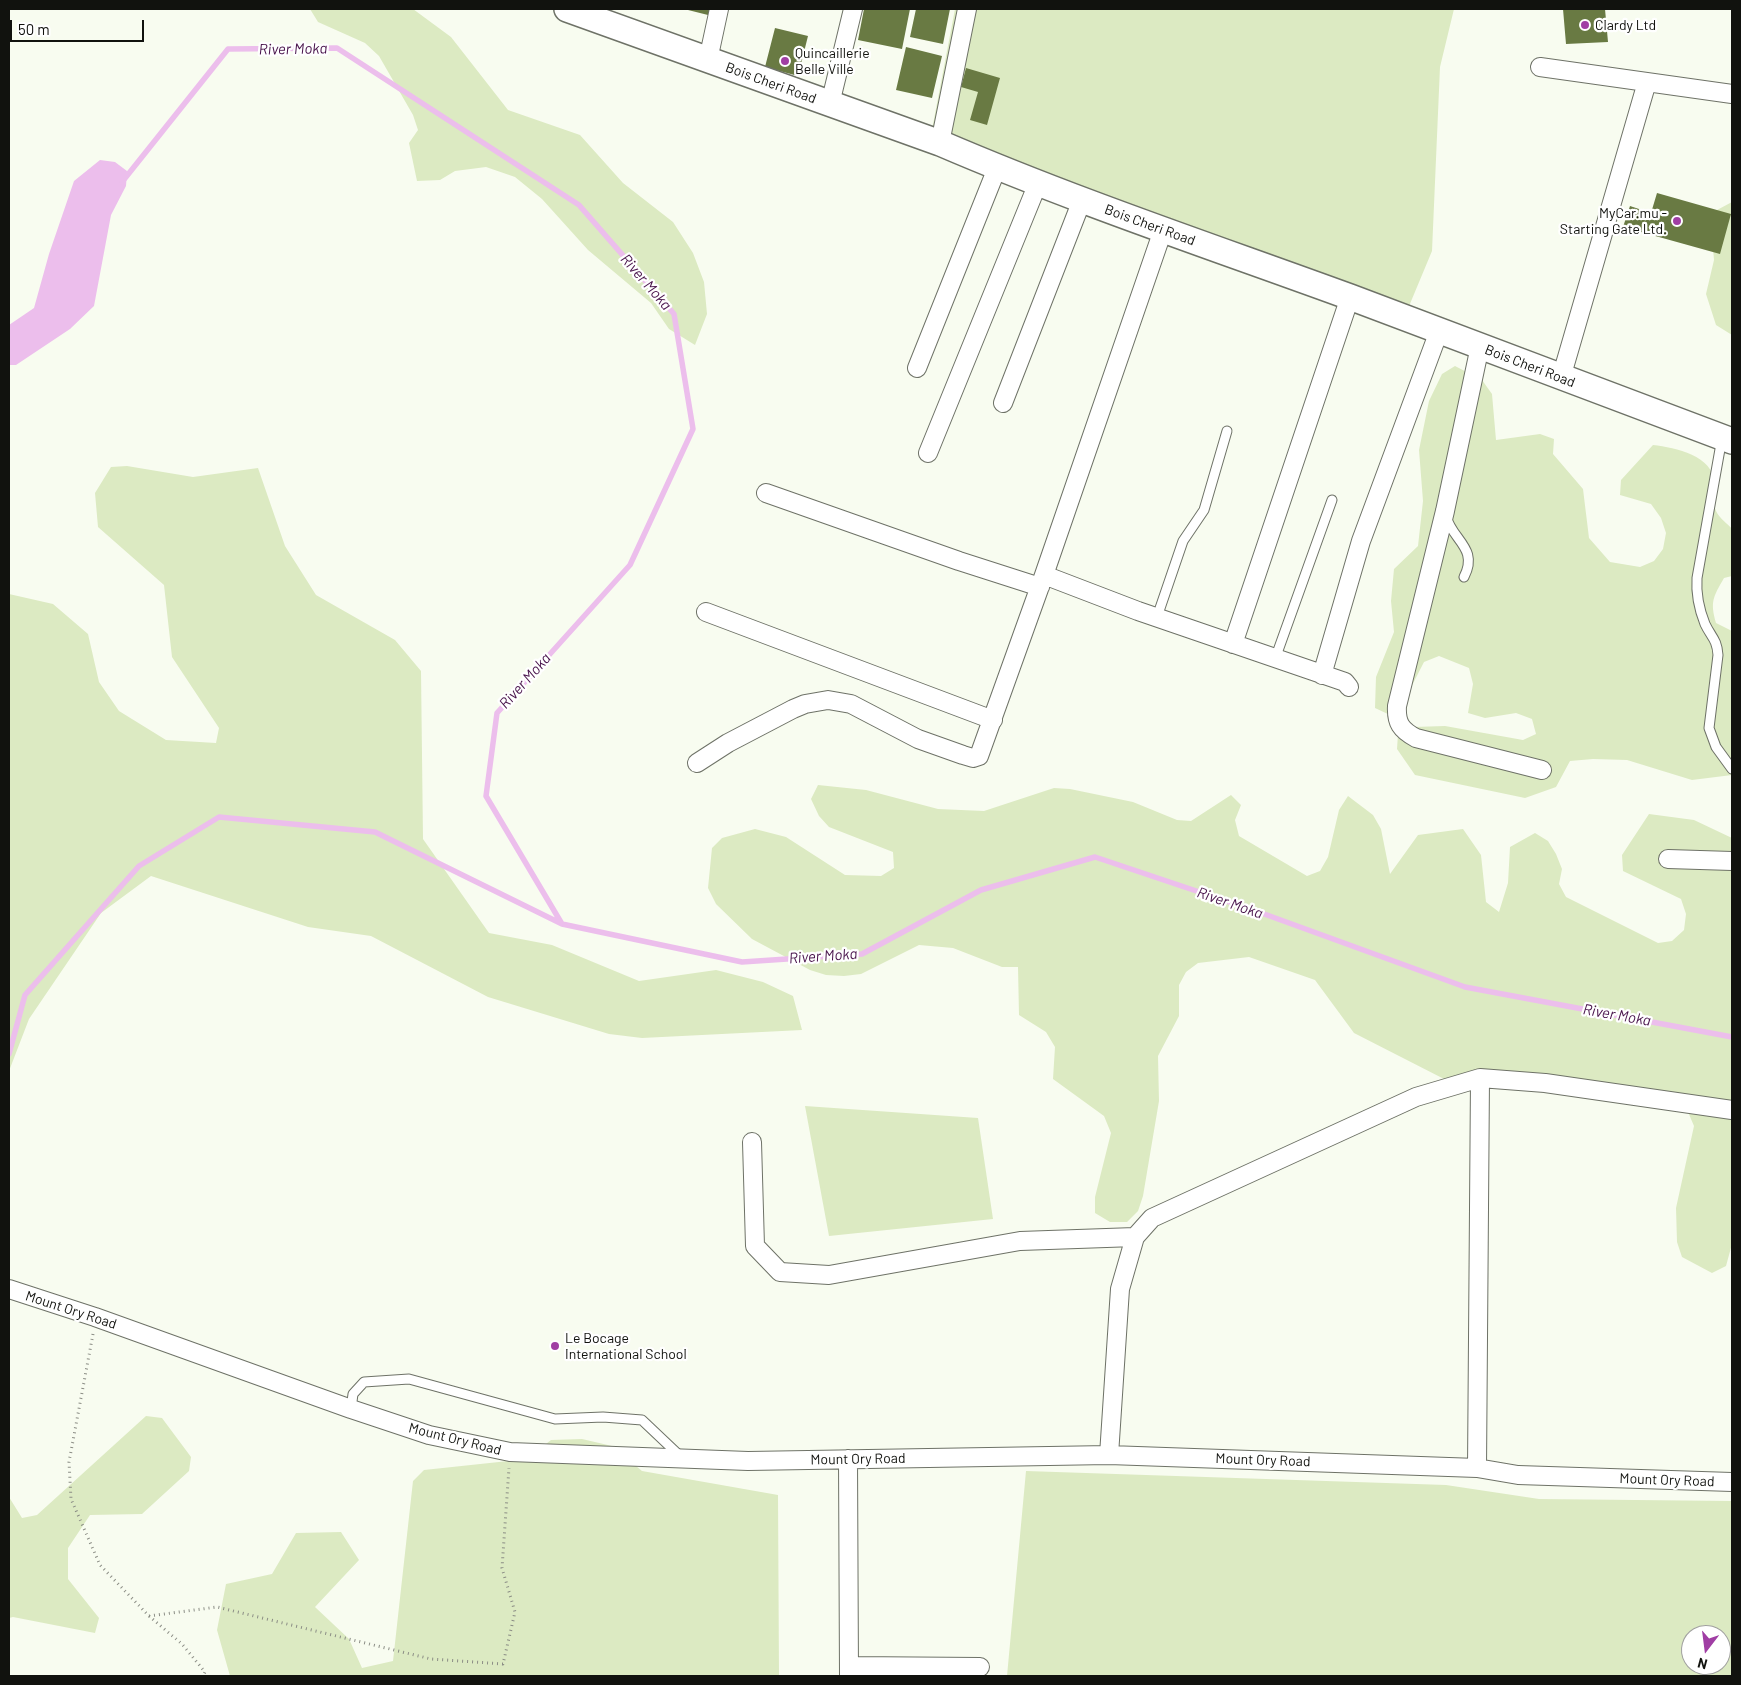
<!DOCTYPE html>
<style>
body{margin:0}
#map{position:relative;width:1741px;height:1685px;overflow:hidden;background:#f8fcf0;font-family:Barlow,sans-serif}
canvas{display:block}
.frame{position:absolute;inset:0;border:10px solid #11120e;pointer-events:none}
.north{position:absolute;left:1681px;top:1625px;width:50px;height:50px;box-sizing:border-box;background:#fff;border:1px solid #a0a09f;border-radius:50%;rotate:195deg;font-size:14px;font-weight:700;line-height:20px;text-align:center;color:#11120e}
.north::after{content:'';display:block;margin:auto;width:18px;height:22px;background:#a03ea4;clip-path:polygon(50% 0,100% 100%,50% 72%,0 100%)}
.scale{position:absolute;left:10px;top:20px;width:134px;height:22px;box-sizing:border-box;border:2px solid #11120e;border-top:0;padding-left:6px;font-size:15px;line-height:18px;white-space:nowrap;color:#11120e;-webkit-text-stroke:4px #fff;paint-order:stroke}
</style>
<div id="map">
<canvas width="1741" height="1685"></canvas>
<div class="frame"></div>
<div class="north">N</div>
<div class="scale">50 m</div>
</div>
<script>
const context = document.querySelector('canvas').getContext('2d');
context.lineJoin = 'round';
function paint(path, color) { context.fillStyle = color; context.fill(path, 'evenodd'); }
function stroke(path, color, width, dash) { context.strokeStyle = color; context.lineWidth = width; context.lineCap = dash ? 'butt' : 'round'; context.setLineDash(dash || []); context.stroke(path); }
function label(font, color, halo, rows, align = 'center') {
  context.font = font + ' Barlow,sans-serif'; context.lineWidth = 4.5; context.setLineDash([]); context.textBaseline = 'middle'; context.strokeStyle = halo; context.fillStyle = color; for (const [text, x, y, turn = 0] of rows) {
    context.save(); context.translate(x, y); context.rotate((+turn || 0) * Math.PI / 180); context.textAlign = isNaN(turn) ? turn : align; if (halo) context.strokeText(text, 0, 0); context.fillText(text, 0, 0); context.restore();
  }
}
paint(new Path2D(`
 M310,9h103l38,28 57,73 72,25 43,48 50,39 20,31 11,29 3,32 -12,31 -26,-16 -18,-26 -63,-53 -46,-51 -27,-22 -29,-10 -31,4 -15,9 -23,1 -8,-38 9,-13 -5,-15 -34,-59 -14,-13 -47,-21z
 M955,9h499l-14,58 -8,184 -25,60 -477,-171z
 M1732,202v133l-16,-10 -10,-31 8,-34 -3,-35 6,-15z
 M1455,366l27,14 10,14 4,46 44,-6 14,5 -1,15 30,35 6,49 21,24 30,5 14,-6 9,-12 3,-16 -5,-15 -10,-14 -31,-9 1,-15 32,-35c23,3 60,10 62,39 1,8 -2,20 1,27 3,7 12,13 16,18v47l-8,2c-11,19 -14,24 -8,45l16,8v144l-40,5 -65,-20 -34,-1 -23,2 -14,26 -31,11 -110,-23 -18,-26 1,-15 15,-7 32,-1 78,14 13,-6 -4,-15 -16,-6 -31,5 -17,-5 5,-29 -4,-16 -30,-12 -15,6 -22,43 -12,10 -15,-7 1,-31 18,-45 -3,-31 3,-32 24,-23 5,-45 -4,-51 10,-49 13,-27z
 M127,466l66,11 65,-9 27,78 31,49 79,45 26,31 2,168 66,94 63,12 87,36 77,-11 47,12 30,14 9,34 -160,8 -33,-4 -121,-37 -117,-61 -63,-9 -157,-51 -50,37 -72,106 -20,52v-477l44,10 35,30 11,48 20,29 47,29 50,3 3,-15 -47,-71 -8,-72 -66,-58 -3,-34 16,-26z
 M818,785l48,5 72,19 46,2 70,-23 16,1 63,13 44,18 14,1 40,-26 10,10 -6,15 4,16 68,40 13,-5 8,-14 11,-47 9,-14 25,19 8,14 9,45 28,-39 45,-6 18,26 5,47 13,10 9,-29 2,-36 25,-14 13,8 8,13 6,15 -3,15 7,13 92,46 14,-2 12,-11 2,-16 -5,-15 -58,-28 -1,-16 27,-41 45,6 38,18v406l-6,22 -14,7 -30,-16 -5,-15 -1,-34 18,-82 -6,-14 -82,-19 -158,-12 -94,-48 -39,-53 -66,-23 -51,6 -12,9 -7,13v31l-21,40 1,45 -16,95 -5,15 -11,11h-17l-15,-9v-16l16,-64 -7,-17 -51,-37 2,-32 -9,-15 -27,-17 -1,-48h-16l-49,-19 -34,-3 -58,29 -17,2 -18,-1 -16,-5 -58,-31 -36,-35 -8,-16 4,-40 10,-10 33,-9 31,8 59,38 36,1 13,-8 -1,-16 -64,-25 -10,-11 -8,-17z
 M805,1106l173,12 15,101 -164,17z
 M146,1416l16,2 29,39 -2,14 -47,43 -52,1 -22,33v31l31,39 -4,15 -82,-16 -4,1v-121l13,21 15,-3z
 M582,1439l30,7 30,25 136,24 1,181h-549l-13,-46 9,-46 46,-10 24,-41 45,-1 18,28 -44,47 34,32 13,29 31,-7 20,-180 11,-11 103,-11 24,-19z
 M1026,1471l420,14 93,14 193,2v175h-725zM1691,1635h30v30h-30z`), '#dceac2');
paint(new Path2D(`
 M100,160l15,2 12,9 -1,15 -15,29 -17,91 -24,23 -54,36h-7v-40l25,-17 15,-54 25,-73z`), '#ecbeec');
stroke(new Path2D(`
 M122,182l106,-133 109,-1 242,157 95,109 19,115 -63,136 -133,148 -11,83 76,128 180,38 120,-8 119,-64 114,-33 161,54 209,76 267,50
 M9,1054l16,-59 114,-129 80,-49 156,15 187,92`), '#ecbeec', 5.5);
paint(new Path2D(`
 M684,9h29l-1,7z
 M864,9h46l-8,40 -44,-9z
 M916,9h34l-7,35 -33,-7z
 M1563,9h42l3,33 -42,2z
 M775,28l33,8 -10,40 -33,-9z
 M906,47l36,9 -10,42 -36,-8z
 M966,68l34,10 -13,47 -17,-5 8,-28 -17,-5z
 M1657,193l74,21 -11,40 -97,-27 7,-21 21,7z`), '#697a43');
const lane = new Path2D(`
 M1722,438l-25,140c-1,15 2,31 8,46 6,13 12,15 13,31l-9,73 7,19 16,22
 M1446,516c6,24 33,32 18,61
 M1157,617l26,-76 21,-31 23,-79
 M1275,659l57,-159
 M351,1409l2,-15 11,-12 45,-3 146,40 48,-2 39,3 38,36`);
const street = new Path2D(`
 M708,60l11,-51
 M1540,67l192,27
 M830,104l23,-95
 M940,143l27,-134
 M1480,346l-35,165 -48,195c-1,17 4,24 19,32l126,32
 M917,368l80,-200
 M1561,378l86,-296
 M1003,403l79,-203
 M928,453l110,-270
 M766,493l193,68 81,26
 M1044,575l94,36 207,71 4,5
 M706,612l287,108
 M1233,644l117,-347
 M1322,675l39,-134 78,-210
 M697,763l31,-20 65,-34 12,-5 23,-4 23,4 67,35 45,16 10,3 6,-2 65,-181 119,-345
 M1668,859l64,2
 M752,1142l3,104 25,26 49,3 191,-34 115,-4
 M9,1289l86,28 256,92 78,26 81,17 238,9 361,-6 368,13 41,7 214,7
 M1109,1455l11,-166 15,-52 17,-19 264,-121 64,-19 65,5 187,27
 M848,1459l1,217
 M1477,1468l3,-390
 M850,1666l130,1`);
const secondary = new Path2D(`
 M567,9l373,134c135,58 273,104 410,154 128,47 254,97 382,144`);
stroke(lane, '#6e7267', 11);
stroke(street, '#6e7267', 20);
stroke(secondary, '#6e7267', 28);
stroke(new Path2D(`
 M93,1334l-24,128 2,37 29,66 49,51 33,28 23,28 -2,4
 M149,1616l68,-9 214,52 72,5 12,-52 -13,-44 7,-100`), '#8b8d85', 3, [1, 4]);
stroke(lane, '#fff', 9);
stroke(street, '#fff', 18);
stroke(secondary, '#fff', 25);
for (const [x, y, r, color] of [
 [1585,25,5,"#a03ea4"],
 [785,61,5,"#a03ea4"],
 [1677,221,5,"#a03ea4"],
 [555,1346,5,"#a03ea4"]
]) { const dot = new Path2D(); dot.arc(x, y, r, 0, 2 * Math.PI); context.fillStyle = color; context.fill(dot); stroke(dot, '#fff', 2); }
label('14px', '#11120e', '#fff', [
 ["Clardy Ltd",1595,25],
 ["Quincaillerie",795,53],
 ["Belle Ville",795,69],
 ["MyCar.mu -",1667,213,"right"],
 ["Starting Gate Ltd.",1667,229,"right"],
 ["Le Bocage",565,1338],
 ["International School",565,1354]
], 'left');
label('14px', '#11120e', '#fff', [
 ["Bois Cheri Road",771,83,20],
 ["Bois Cheri Road",1150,225,20],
 ["Bois Cheri Road",1530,366,21],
 ["Mount Ory Road",71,1310,18],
 ["Mount Ory Road",455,1439,14],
 ["Mount Ory Road",858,1459,-1],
 ["Mount Ory Road",1263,1460,2],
 ["Mount Ory Road",1667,1480,2]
]);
label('italic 15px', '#48134b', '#fff', [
 ["River Moka",293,49,-1],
 ["River Moka",646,282,49],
 ["River Moka",525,681,-48],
 ["River Moka",1230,903,19],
 ["River Moka",823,956,-4],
 ["River Moka",1617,1015,10]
]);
</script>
